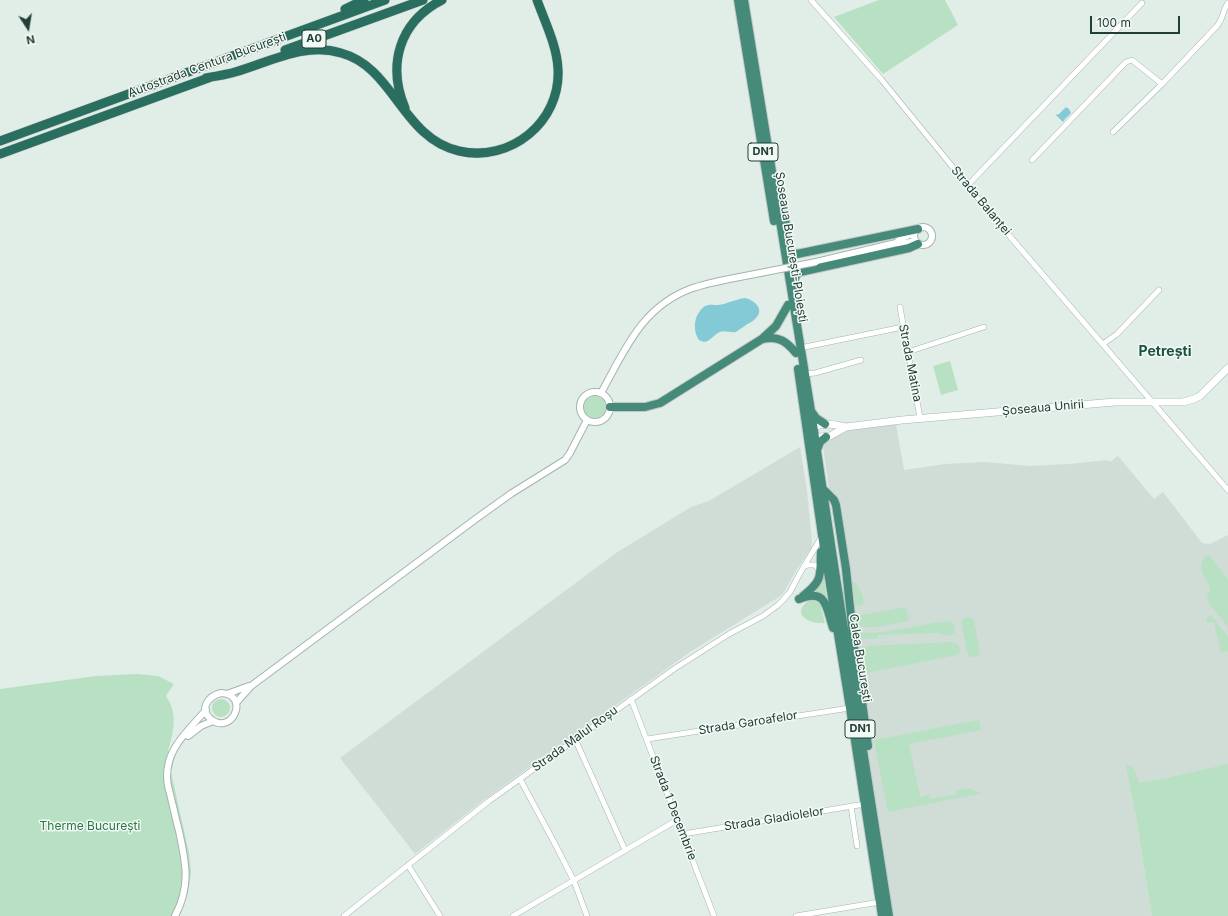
<!DOCTYPE html>
<meta charset="utf-8">
<style>
body{margin:0}
#map{position:relative;width:1228px;height:916px;overflow:hidden;background:#e1ede7;font-family:Inter,sans-serif}
canvas{display:block}
.north{position:absolute;left:8px;top:8px;width:40px;height:40px;-webkit-text-stroke:3px #f2f9f5;paint-order:stroke;rotate:168deg;font-size:11px;font-weight:700;line-height:16px;text-align:center;color:#203f36}
.north::after{content:'';display:block;margin:auto;width:14px;height:18px;background:#203f36;clip-path:polygon(50% 0,100% 100%,50% 72%,0 100%)}
.scale{position:absolute;left:1090px;top:16px;width:90px;height:18px;box-sizing:border-box;border:2px solid #203f36;border-top:0;padding-left:5px;font-size:12px;line-height:14px;white-space:nowrap;color:#203f36;-webkit-text-stroke:3px #f2f9f5;paint-order:stroke}
</style>
<div id="map">
<canvas width="1228" height="916"></canvas>
<div class="north">N</div>
<div class="scale">100 m</div>
</div>
<script>
const context = document.querySelector('canvas').getContext('2d');
context.lineJoin = 'round';
function paint(path, color) { context.fillStyle = color; context.fill(path, 'evenodd'); }
function stroke(path, color, width, dash) { context.strokeStyle = color; context.lineWidth = width; context.lineCap = dash ? 'butt' : 'round'; context.setLineDash(dash || []); context.stroke(path); }
function label(font, color, halo, rows, align = 'center') {
  context.font = font + ' Inter,sans-serif'; context.lineWidth = 3; context.setLineDash([]); context.textBaseline = 'middle'; context.strokeStyle = halo; context.fillStyle = color; for (const [text, x, y, turn = 0] of rows) {
    context.save(); context.translate(x, y); context.rotate((+turn || 0) * Math.PI / 180); context.textAlign = isNaN(turn) ? turn : align; if (halo) context.strokeText(text, 0, 0); context.fillText(text, 0, 0); context.restore();
  }
}
paint(new Path2D(`
 M896,424l8,46 41,-6 40,-2 45,4 39,-2 39,-4 2,2 8,-6 36,43 9,-7 39,51 8,1 18,-9v245l-93,31 17,105h-259l-17,-102 -53,-368 7,-6 20,-10z
 M800,447l7,44 5,50 -1,8 -14,20 -13,23 -5,5 -89,55 -205,147 -70,55 -75,-96 276,-205 75,-46 18,-6z`), '#cfddd6');
paint(new Path2D(`
 M879,0h66l13,25 -75,49 -49,-57z
 M950,361l8,29 -17,5 -8,-29z
 M584 407a11 11 0 1 1 22 0a11 11 0 1 1-22 0Z
 M1209,555l19,24v48l-19,-24 -2,-8 3,-3 -2,-11c-5,-4 -10,-15 -4,-22 1,-2 3,-3 5,-4z
 M823,573l5,33 -17,-13 8,-7z
 M852,581c7,4 13,16 11,24l-4,1h-5l1,-7z
 M811,600l5,1 4,3 5,19c-6,0 -14,0 -19,-4 -10,-6 -3,-16 5,-19z
 M906,607l3,14c-14,2 -40,10 -52,4l-1,-5 6,-5z
 M1211,615l17,22v14l-7,2 -7,-31 -7,1 -1,-4z
 M965,617c5,0 7,1 9,4l6,31c-2,5 -5,6 -10,5l-3,-5 -6,-30 2,-3z
 M947,621c7,0 10,6 7,12l-5,3 -13,-3 -58,2v3c-7,1 -17,3 -20,-5l24,-1z
 M952,642l5,2c4,3 5,9 0,11l-96,19c-1,-12 -6,-21 6,-28z
 M137,674l21,2 16,8 -8,12c12,18 8,35 2,55l7,5 -4,16 18,81 2,19 -3,21 -9,23h-179v-227l96,-13z
 M212 708a9 9 0 1 1 18 0a9 9 0 1 1-18 0Z
 M979,720l2,10 -72,14 11,53 9,-2 1,4 28,-5 -1,-4 13,-2 5,3 8,2 -95,19 -14,-72z
 M1228,764v152h-76l-17,-105 -9,-45 5,-1 4,7 4,11 28,-5z`), '#b8e0c2');
paint(new Path2D(`
 M1066,107l3,2 2,4 -6,6 -2,3 -7,-7 3,-1z
 M745,298c9,2 20,11 11,20 -2,3 -7,5 -10,7 -3,2 -7,5 -10,7 -6,1 -11,-2 -16,0 -8,3 -11,14 -21,8 -7,-11 -5,-26 6,-34 5,-2 8,-1 13,-1 9,-1 18,-6 27,-7z`), '#84cad6');
const minor = new Path2D(`
 M811,0l70,79 114,140 233,271
 M1113,132l49,-48 55,-58c6,-7 6,-16 11,-23
 M1032,160l94,-98 6,-2 30,24
 M968,185l174,-182
 M900,307l20,111
 M1103,344l14,-10 42,-44
 M800,348l103,-21
 M908,352l76,-25
 M805,374l10,-1 46,-13
 M804,566l4,-1h7l5,6
 M631,699l83,217
 M575,739l50,111
 M647,739l203,-31
 M520,779l35,65 19,37 13,35
 M851,806l6,40
 M683,834l182,-30
 M408,865l32,51
 M344,916l145,-115 185,-132 55,-35 34,-18 15,-11 4,-4 8,-9 10,-19 22,-37
 M513,916l164,-96
 M796,916l84,-14`);
const tertiary = new Path2D(`
 M914 236a9 9 0 1 1 18 0a9 9 0 1 1-18 0Z
 M896,243l4,-4 14,-6
 M816,262l80,-19 6,1 13,-3
 M580 407a15 15 0 1 1 30 0a15 15 0 1 1-30 0Z
 M601,393c24,-43 40,-85 89,-104 19,-7 40,-10 60,-14
 M221,693c29,1 12,42 -9,27 -14,-10 -4,-24 9,-27z
 M227,694l22,-8
 M236,703l15,-17 226,-168 35,-25 53,-33 5,-7 17,-33
 M188,736l13,-10 12,-5
 M175,916c16,-30 11,-53 4,-85 -4,-15 -7,-30 -11,-45 -6,-34 18,-53 38,-76`);
const secondary = new Path2D(`
 M809,430c13,-9 23,-6 37,-3
 M821,437l9,-1 16,-9 56,-7 213,-18h68l11,-3 6,-3 28,-28`);
const trunk = new Path2D(`
 M738,0l36,221
 M744,0l67,411 22,147 56,358
 M778,188l4,9 7,51 3,4 5,2 121,-25
 M796,288c-1,-7 -3,-12 4,-16l109,-24 9,-4
 M763,339c15,-4 24,3 33,14
 M798,369l24,166 28,173 32,208
 M610,407h35l15,-4 102,-64 14,-13 12,-21
 M811,411l5,7 9,6
 M817,450l3,-8 6,-5
 M823,489l11,11 2,5 10,64 8,76 8,56 6,45
 M803,596c20,-16 17,-19 18,-44
 M799,599c28,-11 27,8 34,29`);
const motorway = new Path2D(`
 M345,9l19,-9
 M285,50l138,-50
 M206,78c9,-2 20,-3 29,-6 35,-10 69,-30 106,-19 53,14 61,85 118,98 51,12 102,-29 99,-82 -1,-23 -13,-47 -21,-69
 M405,108c-18,-43 -6,-86 37,-108
 M0,141l385,-141
 M0,154l211,-77`);
stroke(minor, '#a3b5ae', 6);
stroke(tertiary, '#a3b5ae', 8);
stroke(secondary, '#9eb9b0', 8);
stroke(trunk, '#c1c9c7', 10);
stroke(motorway, '#c1c9c7', 10);
stroke(minor, '#fff', 5);
stroke(tertiary, '#fff', 6);
stroke(secondary, '#fff', 7);
stroke(trunk, '#468a7a', 8);
stroke(motorway, '#296e5f', 9);
const tertiaryBridge = new Path2D(`
 M750,275l66,-13`);
stroke(tertiaryBridge, '#a3b5ae', 8, []);
stroke(tertiaryBridge, '#fff', 6);
for (const [x, y, w] of [
 [314,39,24],
 [763,152,30],
 [860,729,30]
]) { const box = new Path2D(); box.roundRect(x - w / 2, y - 9, w, 18, 3); context.fillStyle = '#f2f9f5'; context.fill(box); stroke(box, '#203f36', 1); }
label('bold 11px', '#203f36', null, [
 ["A0",314,39],
 ["DN1",763,152],
 ["DN1",860,729]
]);
label('12px', '#203f36', '#f2f9f5', [
 ["Autostrada Centura București",207,65,-20],
 ["Strada Balanței",981,201,50],
 ["Șoseaua București-Ploiești",791,247,81],
 ["Strada Matina",910,363,79],
 ["Șoseaua Unirii",1043,408,-5],
 ["Calea București",860,658,81],
 ["Strada Garoafelor",748,723,-9],
 ["Strada Malul Roșu",575,739,-36],
 ["Strada 1 Decembrie",673,808,69],
 ["Strada Gladiolelor",774,819,-9]
]);
label('12px', '#277946', '#f2f9f5', [
 ["Therme București",90,826]
]);
label('bold 14px', '#1a5344', '#f2f9f5', [
 ["Petrești",1165,352]
]);
</script>
